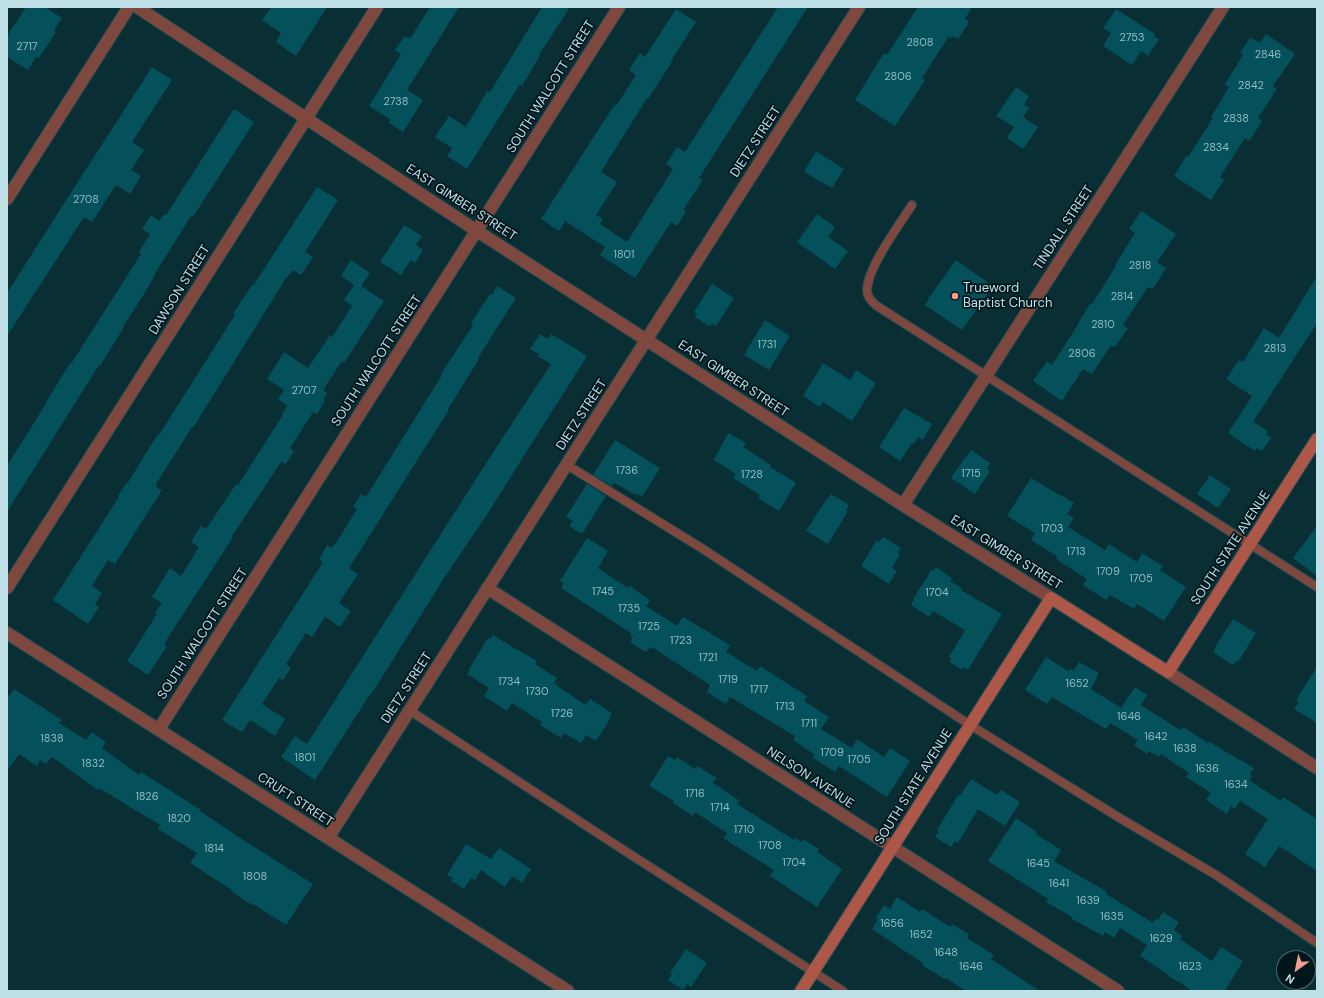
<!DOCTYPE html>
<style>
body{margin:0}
#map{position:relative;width:1324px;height:998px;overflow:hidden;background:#092f35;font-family:"DM Sans",sans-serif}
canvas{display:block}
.frame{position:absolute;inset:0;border:8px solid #bfe0e6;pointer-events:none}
.north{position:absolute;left:1276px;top:950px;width:40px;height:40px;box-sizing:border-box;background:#00161b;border:1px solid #4c676c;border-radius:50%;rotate:213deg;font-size:11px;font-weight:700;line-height:16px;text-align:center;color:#bfe0e6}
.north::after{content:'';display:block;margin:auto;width:14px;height:18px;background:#f49d8d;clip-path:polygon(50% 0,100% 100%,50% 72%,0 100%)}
</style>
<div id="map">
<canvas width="1324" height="998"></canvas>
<div class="frame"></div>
<div class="north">N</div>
</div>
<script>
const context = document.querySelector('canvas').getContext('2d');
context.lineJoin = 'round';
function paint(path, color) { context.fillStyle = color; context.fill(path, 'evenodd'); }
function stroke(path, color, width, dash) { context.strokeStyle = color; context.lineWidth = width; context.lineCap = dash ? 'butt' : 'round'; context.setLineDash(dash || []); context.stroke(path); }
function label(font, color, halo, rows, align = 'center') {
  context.font = font + ' "DM Sans",sans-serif'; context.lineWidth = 3.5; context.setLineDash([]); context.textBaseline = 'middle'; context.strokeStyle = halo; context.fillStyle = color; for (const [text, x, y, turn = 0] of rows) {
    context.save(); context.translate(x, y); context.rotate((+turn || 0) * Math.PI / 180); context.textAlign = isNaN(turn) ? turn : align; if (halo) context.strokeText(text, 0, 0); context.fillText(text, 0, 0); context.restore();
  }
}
paint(new Path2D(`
 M26,7h19l17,11 -8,12 2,2 -17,26 -3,-1 -8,13 -21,-13v-21z
 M271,7h56l-31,49 -20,-14 5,-9 -19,-13z
 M430,7h29l-52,83 16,10 -20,32 -14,-9 2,-3 -22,-14 32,-52 -6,-4 10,-14 5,3z
 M542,7h28l-31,48 1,1 -2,3 -16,27 -2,-2 -53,85 -20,-13 5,-8 -17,-11 14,-21 17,11 21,-36 3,1z
 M778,7h30l-109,171 4,2 -20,30 3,2 -9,14 -6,-4 -36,56 -35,-23 5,-8 -40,-26 -6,10 -18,-12 68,-106 5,-8 2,1 20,-31 -7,-5 11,-17 5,4 31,-48 20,13 -24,37 1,1 -25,39 -1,-1 -46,74 16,10 -21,33 7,4 -3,5 27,18 46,-73 -7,-5 11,-17 8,5z
 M918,7h54l-7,12 4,3 -11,17 -6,-3 -1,2 -2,-2 -27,42 3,2 -30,46 -40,-26 29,-47 3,2z
 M1116,9l39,25 -1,2 5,3 -11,17 -7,-5 -9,14 -29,-19 8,-13 -8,-5z
 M1266,34l29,20 -22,32 4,3 -19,29 4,3 -13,20 -4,-3 -25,39 4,3 -13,20 -37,-24 12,-20 2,1 25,-39 -2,-1 18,-30 -4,-3 18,-29 -3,-2 10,-15 10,5z
 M152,67l20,13 -40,62 12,8 -13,20 10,6 -11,18 -14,-9 -24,37 -8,-5 -77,119v-43l83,-130z
 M1016,87l13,9 -5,9 5,3 -6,9 15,10 -15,22 -16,-11 7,-11 -18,-11z
 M234,109l20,13 -61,95 -2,-1 -38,61h1l-10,17 -21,33h1l-24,39 -1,-1 -92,147v-46l40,-64h-1l24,-39 1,1 70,-110 -2,-2 11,-18 -8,-5 9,-14 8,6 5,-7 2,1z
 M816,151l28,18 -12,19 -28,-16z
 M317,187l21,13 -33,52 8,5 -12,18 -8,-5 -7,8 -93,150 -1,-1 -36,57 1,2 -1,1 6,3 -47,74 -7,-4 -16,26 10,7 -7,11 4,3 -11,17 -35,-24 66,-103 -1,-1 8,-13 1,1 31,-50 1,1 76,-120 -2,-1 19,-29 1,1z
 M1141,211l35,23 -19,28 9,6 -13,21 -5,-2 -25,38 5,3 -13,19 -4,-2 -19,29 -9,-5 -21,32 -29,-20 14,-20 5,4 27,-42h-1l12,-19h2l24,-38 -1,-1 20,-32 -6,-4z
 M817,214l18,13 -7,10 20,14 -13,18 -38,-27z
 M404,225l18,11 -6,9 7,5 -8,13 -4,-3 -10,15 -21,-13z
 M351,260l19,13 -9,13 23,15 -40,62 -2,-2 -19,29 4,3 -4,7 2,1 -8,13 -4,-2 -23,36 4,3 -8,13 -5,-2 -49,74 1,1 -69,107 3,2 -19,29 -21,-14 30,-47 -2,-1 7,-10 -10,-6 18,-29 11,8 18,-29 -8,-5 10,-16 5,3 30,-45 2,1 45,-70 -1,-1 5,-8 -9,-7 6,-9 -17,-11 17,-27 24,16 22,-33 2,2 20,-31 -8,-6 10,-15 -13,-9z
 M956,260l37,26 -31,44 -37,-25 4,-6h-1z
 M1317,276v47l-64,99 15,9 -2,3 5,4 -9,13 -5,-3 -2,3 -27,-18 24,-37 -26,-17 13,-19 4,2 21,-34 15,10z
 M712,284l22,14 -18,28 -4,-3 -2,4 -15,-10 2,-3 -3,-2z
 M497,286l19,12 -38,60 1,1 -31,50 1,1 -100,158 9,6 -19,29 12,8 -11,16 -15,-10 -13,20 -6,-4 -20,31 5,4 -8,12 -4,-2 -17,26 23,15 -10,17 -25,-16 -8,12 -20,-12 101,-158 -4,-3 8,-14 5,3 7,-10 18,-29 -4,-2 8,-13 5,3 76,-122 -1,-1 32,-49 -2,-2 19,-29 2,1z
 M765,320l25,16 -21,34 -25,-15z
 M540,334l8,5 3,-5 36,22 -101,160 -40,59 -74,118h-1l-56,87 -34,-23 14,-21 12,8 183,-287 61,-93 -14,-8 2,-2 -9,-5z
 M823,363l27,17 6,-10 20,13 -24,38 -29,-19 -3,5 -17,-11z
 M904,408l28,16 -9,16 -5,-3 -4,7 -2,-1 -12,18 -21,-14z
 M728,433l18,10 -3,4 28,18 -1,2 26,16 -17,28 -21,-13 2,-3 -27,-17 3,-4 -22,-14z
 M615,440l45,28 -18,29 -5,-3 -1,1 -22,-12 -2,3 -19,-11z
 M971,450l19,13 -3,5 3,3 -15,23 -24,-16 15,-22 1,1z
 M1210,475l21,14 -13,19 -21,-14z
 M1031,478l28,17v-1l15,9 -7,11 7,4 -6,9 37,23 4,-6 28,18 5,-9 21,13 -3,4 26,17 -22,34 -27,-17 -3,5 -24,-14 -4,5 -23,-15 4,-6 -31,-20 2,-2 -27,-17 4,-7 -28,-17z
 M587,484l19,12 -24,38 -13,-8 4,-5 -7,-4z
 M831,494l18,11 -3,5 2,1 -20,33 -22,-13 21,-33 1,1z
 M1317,526v50l-24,-18z
 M883,537l18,11 -3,5 2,2 -8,13 5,3 -8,13 -28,-18 16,-26 2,2z
 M587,538l21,13 -10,17 30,20 2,-2 20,14 -4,6 31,20 6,-9 47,28 -4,7 31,19 3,-5 47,30 -3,5 25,16 -8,12 31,19 5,-9 27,18 6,-9 20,13 -23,36 -48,-31 -4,6 -22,-14 2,-3 -22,-15 2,-4 -65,-39 -4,7 -19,-12 3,-7 -58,-38 -1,2 -2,-1 -3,4 -16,-10 3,-5 -3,-2 1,-2 -70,-45 3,-5 -4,-2z
 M936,567l16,11 -2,3 12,7 -1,2 41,24 -34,56 -5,-3 -1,3 -12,-8 1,-3 -2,-2 16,-27 -32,-19 -4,6 -18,-12 3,-6h-1l19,-30 2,2z
 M1233,619l23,14 -18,29 -2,-1 -3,4 -20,-13 3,-5h-1z
 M493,635l24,15v-1l20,12 -2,3 22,14 -3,5 3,2v1l29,19 4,-6 22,14 -3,5 1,1 -14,22 -10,-6 -5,8 -17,-10 -3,5 -21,-13 2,-3 -30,-19 -5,8 -23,-15 5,-8 -22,-14 3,-4 -1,-1 19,-31 2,1z
 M1046,657l22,14 2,-2 4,2 5,-9 20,11 -8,16 30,19 14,-21 12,8 -6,10 39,25 3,-3 25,16 1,-1 45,26 -4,6 2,2 -2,5 31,20 2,-4 34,22v52l-38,-25 -14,21 -20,-13 23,-35 -28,-18 -5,8 -4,-3 -4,8 -21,-14 5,-7 -25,-16 3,-4 -28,-19 -2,3 -10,-6 -2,3 -13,-9 4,-5 -28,-17 -4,6 -54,-32 -5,7 -22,-14z
 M1317,667v56l-23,-14 5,-7 -3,-2z
 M14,689l48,31 -3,3 27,17 6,-8 14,10 -4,6 37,27 2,-3 60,38 -1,1 37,25 76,48 -27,41 -33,-21 -1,1 -21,-14 1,-1 -42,-27 7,-10 -39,-24 2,-4 -61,-37 -1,2 -46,-33 -6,7 -6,-4 -3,6 -18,-12 -12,17v-72z
 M668,756l7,4 2,-3 18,12 2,-3 20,12 -4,5 27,18 -3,3 57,36 1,-2 6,4 2,-3 16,10 -2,3 25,17 -25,38 -47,-31 4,-6 -51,-32 4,-5 -32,-21 -2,4 -20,-13 1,-2 -25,-15z
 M971,779l26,16 4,-5 19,12 -15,24 -27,-17 -20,34 -3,-2 -4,6 -16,-10 4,-6 -2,-1 21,-35 2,1z
 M1016,818l21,14 -1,2 25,16 -7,11 53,31 -1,2 47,29 2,-4 3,1 5,-8 16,10 -5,8 8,6 -2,3 32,22 9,-14 22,14 -18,30h-34l-7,-6 -16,-9 1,-1 -29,-19 7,-11 -27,-17 -6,10 -9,-6 -2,4 -31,-17v-2l-26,-15 2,-3 -60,-38z
 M466,844l25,15 8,-11 32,21 -9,14 -10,-7 -7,11 -24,-17 -6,10 -4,-2 -7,11 -13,-8 2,-3 -6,-3z
 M897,897l23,15 2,-3 28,18 2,-3 17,10 -2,4 27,17 -3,4 49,32h-74l-20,-13 -1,1 -22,-13 1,-2 -52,-35 6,-10 -2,-1 8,-13 6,4z
 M686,949l21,14 -16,24 -4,-3 -4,6 -15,-10 4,-6 -2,-1z`), '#04505b');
const lane = new Path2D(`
 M912,205c-13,20 -45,63 -45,86 0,6 5,11 10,15l440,281
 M567,465l136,84 267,176 148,92 98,58 101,68
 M409,710l199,130 235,151`);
const street = new Path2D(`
 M137,7l340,224 426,274 148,93
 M7,199l122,-192
 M903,505l320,-498
 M7,588l370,-581
 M487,588l631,403
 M7,633l561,358
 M1168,672l149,96
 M159,729l460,-722
 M328,838l531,-831`);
const secondary = new Path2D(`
 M801,991l250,-393 117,74 149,-233`);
stroke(lane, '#264b51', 10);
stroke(street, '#264b51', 14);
stroke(secondary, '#264b51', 14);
stroke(lane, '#7e483f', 8);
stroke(street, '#7e483f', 12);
stroke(secondary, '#ad5749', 12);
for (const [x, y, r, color] of [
 [955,296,4,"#f49d8d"]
]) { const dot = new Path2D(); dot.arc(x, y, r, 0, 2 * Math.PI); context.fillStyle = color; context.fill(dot); stroke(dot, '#00161b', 1.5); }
label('11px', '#90bcc3', null, [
 ["2753",1132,38],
 ["2808",920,43],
 ["2717",27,47],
 ["2846",1268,55],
 ["2806",898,77],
 ["2842",1251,86],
 ["2738",396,102],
 ["2838",1236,119],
 ["2834",1216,148],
 ["2708",86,200],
 ["1801",624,255],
 ["2818",1140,266],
 ["2814",1122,297],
 ["2810",1103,325],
 ["1731",767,345],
 ["2813",1275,349],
 ["2806",1082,354],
 ["2707",304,391],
 ["1736",627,471],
 ["1715",971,474],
 ["1728",752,475],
 ["1703",1052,529],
 ["1713",1076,552],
 ["1709",1108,572],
 ["1705",1141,579],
 ["1745",603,592],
 ["1704",937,593],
 ["1735",629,609],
 ["1725",649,627],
 ["1723",681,641],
 ["1721",708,658],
 ["1719",728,680],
 ["1734",509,682],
 ["1652",1077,684],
 ["1717",759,690],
 ["1730",537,692],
 ["1713",785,707],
 ["1726",562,714],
 ["1646",1129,717],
 ["1711",809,724],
 ["1642",1156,737],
 ["1838",52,739],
 ["1638",1185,749],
 ["1709",832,753],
 ["1801",305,758],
 ["1705",859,760],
 ["1832",93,764],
 ["1636",1207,769],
 ["1634",1236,785],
 ["1716",695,794],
 ["1826",147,797],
 ["1714",720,808],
 ["1820",179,819],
 ["1710",744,830],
 ["1708",770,846],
 ["1814",214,849],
 ["1704",794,863],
 ["1645",1038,864],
 ["1808",255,877],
 ["1641",1059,884],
 ["1639",1088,901],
 ["1635",1112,917],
 ["1656",892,924],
 ["1652",921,935],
 ["1629",1161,939],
 ["1648",946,953],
 ["1646",971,967],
 ["1623",1190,967]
]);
label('13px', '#bfe0e6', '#00161b', [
 ["SOUTH WALCOTT STREET",551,87,-58],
 ["DIETZ STREET",756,142,-57],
 ["EAST GIMBER STREET",461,203,33],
 ["TINDALL STREET",1064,228,-57],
 ["DAWSON STREET",180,290,-58],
 ["SOUTH WALCOTT STREET",377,361,-57],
 ["EAST GIMBER STREET",733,379,33],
 ["DIETZ STREET",582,415,-57],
 ["SOUTH STATE AVENUE",1231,548,-57],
 ["EAST GIMBER STREET",1006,553,32],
 ["SOUTH WALCOTT STREET",203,634,-57],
 ["DIETZ STREET",407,688,-57],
 ["NELSON AVENUE",810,778,33],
 ["SOUTH STATE AVENUE",914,787,-58],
 ["CRUFT STREET",295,800,33]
]);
label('13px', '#bfe0e6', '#00161b', [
 ["Trueword",963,289],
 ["Baptist Church",963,304]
], 'left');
</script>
